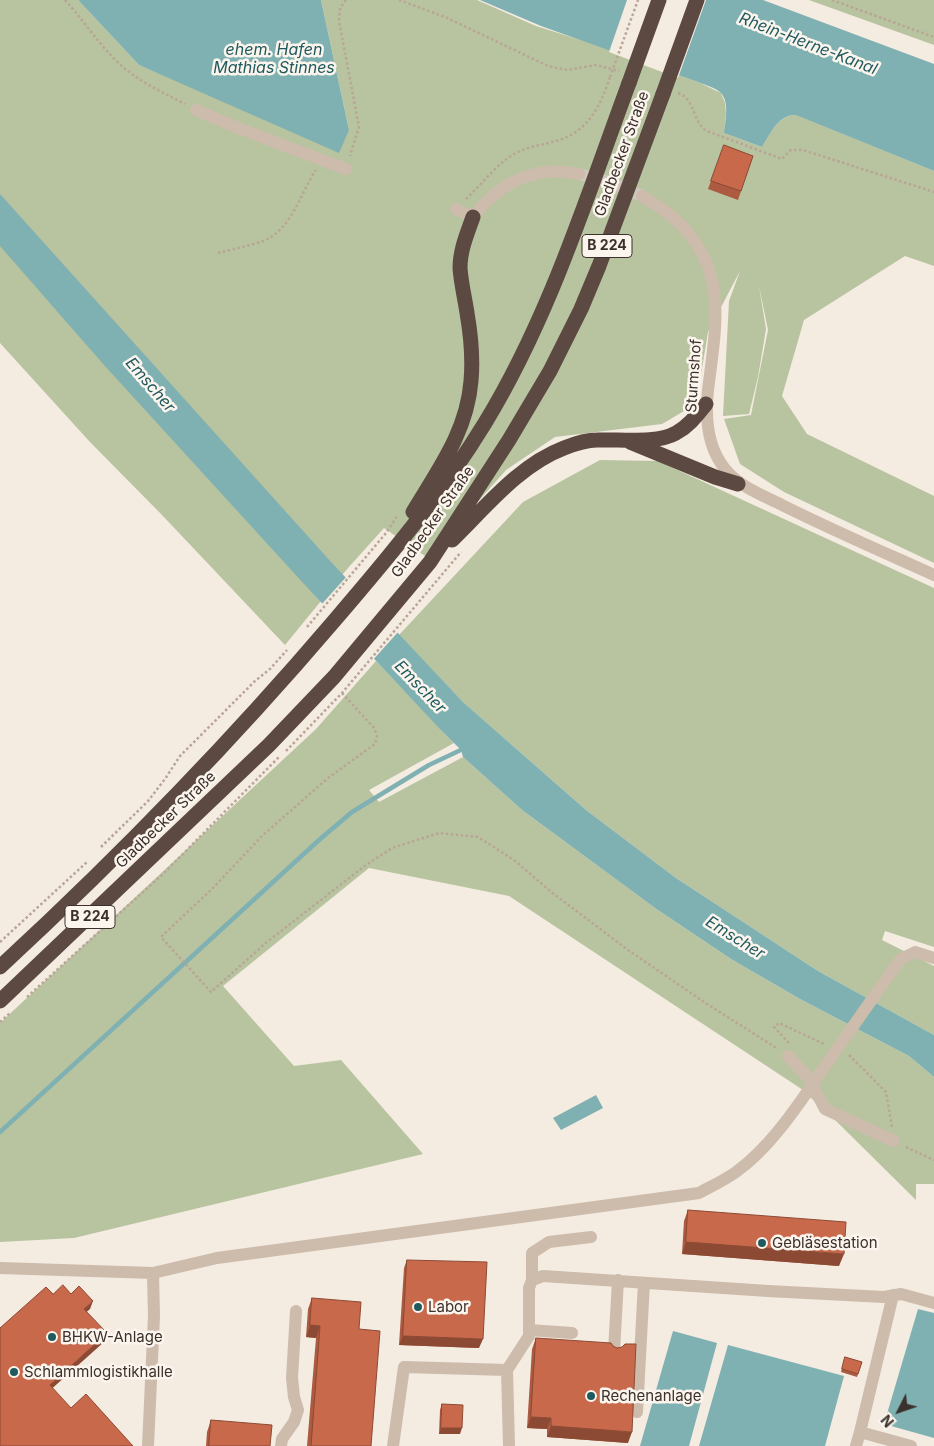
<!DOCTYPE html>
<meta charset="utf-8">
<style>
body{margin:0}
#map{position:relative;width:934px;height:1446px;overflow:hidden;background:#f4ebe1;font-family:Inter,sans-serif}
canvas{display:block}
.north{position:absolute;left:874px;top:1386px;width:50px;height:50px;-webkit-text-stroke:4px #fbf5ee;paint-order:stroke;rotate:229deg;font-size:14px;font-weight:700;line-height:20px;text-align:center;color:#3b302b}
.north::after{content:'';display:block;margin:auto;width:18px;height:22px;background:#3b302b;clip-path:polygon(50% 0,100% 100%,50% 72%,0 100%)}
</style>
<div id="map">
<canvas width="934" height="1446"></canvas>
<div class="north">N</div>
</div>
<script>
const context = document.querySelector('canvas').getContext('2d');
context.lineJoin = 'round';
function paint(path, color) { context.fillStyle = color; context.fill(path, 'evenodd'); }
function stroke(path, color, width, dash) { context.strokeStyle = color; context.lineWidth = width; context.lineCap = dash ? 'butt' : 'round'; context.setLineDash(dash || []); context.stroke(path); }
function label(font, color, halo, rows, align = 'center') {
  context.font = font + ' Inter,sans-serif'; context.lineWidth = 5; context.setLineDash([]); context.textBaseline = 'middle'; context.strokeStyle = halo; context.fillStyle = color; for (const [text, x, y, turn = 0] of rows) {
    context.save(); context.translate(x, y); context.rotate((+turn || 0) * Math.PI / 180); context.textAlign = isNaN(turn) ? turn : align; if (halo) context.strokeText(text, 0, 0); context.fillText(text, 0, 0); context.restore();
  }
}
paint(new Path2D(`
 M0,0h78l61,65 43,18 167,47 -28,-130h156l59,26 64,20 98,36 23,11 4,10 1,10 -2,20 38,14c9,-14 16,-32 35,-32l137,56v24l-72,-25 72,25v71l-29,-10 -101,64 -22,76 25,38 127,62v67l-150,-71 -44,-28 -16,-45 27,-4 17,-85 -9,-44 7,43 -8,48 -9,37 -26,2 6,-115 11,-30 -32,61 -12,72 -34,20 -107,13 -49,33 -78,88 -44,-30 -36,40 -63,77 -123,-130 -72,-73 -90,-99z
 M809,0h125v45z
 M600,460l58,1 276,127v359l-49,-16 -3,9 52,26v69l-116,-64 -142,-93 -90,-68 -123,-108 -64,-67 124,-133z
 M376,661l78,82 -85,47 10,12 84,-45 59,53 133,98 76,51 69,40 109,57 25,21v107h-18v16l-86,-85 -30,-27 -291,-192 -140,-28 -146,118 71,80 47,-6 82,94 -349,84 -74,4v-219l316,-294z`), '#b8c4a0');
paint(new Path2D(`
 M78,0h243l28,130 -10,23 -200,-88z
 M480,0h283l171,64v107l-138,-56c-18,0 -25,18 -34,32l-38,-14c1,-11 6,-30 -3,-40 -5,-5 -16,-8 -23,-11l-157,-56z
 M0,194l331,368 132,140 123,108 90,68 142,93 116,64v42l-25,-21 -109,-57 -69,-40 -76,-51 -133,-98 -59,-53 -2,-7 -24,-24 -133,-142 -200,-219 -104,-119z
 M596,1095l7,13 -42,22 -8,-12z
 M918,1309l16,4v125l-50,-14z
 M673,1331l44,12 -28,103h-49z
 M728,1345l116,31 -19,70h-126z`), '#7fb0b2');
paint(new Path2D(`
 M627,0h79l-28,78 -69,-26z
 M347,576l52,55 -27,30 -51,-56z`), '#f4ebe1');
stroke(new Path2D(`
 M0,1132l319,-292 33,-28 77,-47 36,-17`), '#7fb0b2', 4.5);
stroke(new Path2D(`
 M579,174l31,8 32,14`), '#cfc6bd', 12, [12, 6]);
stroke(new Path2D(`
 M65,0c20,22 36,48 59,68 18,15 40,25 61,36
 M346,0l-6,8 -1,13 20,106 -9,29
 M399,0l46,17 103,49 19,4 29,-5 23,6
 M832,0l102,37
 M678,93c18,6 14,30 29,38l75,28 9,-9h12l131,42
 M466,199c14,-13 33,-37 48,-45 14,-8 30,-9 45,-14 30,-9 42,-36 51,-63
 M218,253c15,-4 31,-7 45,-12 29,-11 37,-48 53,-71
 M307,627l79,-94 12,-18
 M342,693l32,35 3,8 -2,8 -47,34 -66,58 -49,52 -52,49 50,55 56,-50 99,-77 26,-17 47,-15 39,4 36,23 36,31 78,59 79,54 71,45
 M286,751l56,-58 119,-141
 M101,847l47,-46 17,-22 15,-23 75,-75 15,-12 17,-19
 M0,942l87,-80
 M27,997l136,-123 117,-118
 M0,1022l10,-9
 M789,1043l-15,-16 5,-4 45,21
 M849,1055l37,37 6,35
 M906,1147l28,13`), '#b9a596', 2.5, [2.5, 2.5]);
stroke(new Path2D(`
 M196,110l42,18 108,41
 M642,196c11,7 24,14 34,24 53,49 40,105 32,170 -3,28 -1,57 17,79 15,18 37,26 57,36 50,25 101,47 152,70
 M456,209l17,8c27,-35 62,-52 106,-43
 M892,971l9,-12 14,-7 19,6
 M788,1056l20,21 17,32 69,32
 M0,1268l153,5
 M532,1280v-27l17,-11 42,-5
 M529,1330l43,3
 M614,1351l4,-71
 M507,1370l2,76
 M637,1412l7,-129
 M860,1432l33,-137
 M148,1446l6,-130 -1,-43 64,-15 482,-65c13,-7 26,-13 37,-21 38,-27 68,-76 94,-113
 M281,1446l1,-7 12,-17 4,-12 -4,-13 -2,-19 4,-67
 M393,1446l11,-79 103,3 22,-34v-48l3,-8 11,-4 225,15 116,6 17,-3 33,9
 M856,1446l4,-14 51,14`), '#cdbbac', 12);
stroke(new Path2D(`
 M630,442l85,35 23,7
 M413,512c25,-42 54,-80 58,-131 2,-22 0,-45 -4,-68 -2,-14 -6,-30 -7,-45 0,-18 7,-34 13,-51
 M452,540c33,-32 67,-75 112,-92 10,-4 22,-8 33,-8 23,-1 60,4 79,-7 13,-7 21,-18 30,-29
 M0,967c118,-109 230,-224 334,-346 54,-63 107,-126 151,-198 64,-105 101,-224 144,-340
 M0,1001l269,-256 65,-68 96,-115 79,-122 41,-69 31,-62 18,-43 64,-172`), '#5c4a42', 15);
stroke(new Path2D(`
 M610,77l28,-77`), '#b9a596', 2.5, [2.5, 2.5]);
stroke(new Path2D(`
 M830,1059l62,-88`), '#cdbbac', 12);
stroke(new Path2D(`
 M629,83l30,-83
 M663,94l34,-94`), '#5c4a42', 15);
paint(new Path2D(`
 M724,145l29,11 -15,44 -30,-11z
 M688,1210l151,56 -157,-12 2,-33z
 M407,1260l72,88 -80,-3 5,-77z
 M312,1298l47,31 12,117h-64l9,-108 -10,-1 2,-28z
 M536,1338l92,105 -81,-6v-8l-20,-1 5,-79z
 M845,1357l17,5 -5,15 -16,-5z
 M442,1404l18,30h-21l1,-24z
 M211,1420l59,26h-64l1,-14z`), '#ac5a40');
paint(new Path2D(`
 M686,1242l158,12 -5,12 -157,-12z
 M93,1301l-3,8 -9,8 3,-8z
 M310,1325l10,1 -4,12 -10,-1z
 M107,1333l-3,9 -57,51 3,-8z
 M403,1336l80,3 -4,9 -80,-3z
 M531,1417l20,1 -4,11 -20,-1z
 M551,1426l81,6 -4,11 -81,-6z
 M441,1428h21l-2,6h-21z`), '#8c4a34');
const building = new Path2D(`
 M724,145l29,11 -12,35 -30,-10z
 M688,1210l158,12 -2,32 -158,-12z
 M407,1260l80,2 -4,77 -80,-3z
 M63,1285l8,9 8,-8 14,15 -9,8 23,24 -57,52 21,23 15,-14 47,52h-133v-118l46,-41 7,7z
 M312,1298l49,4 -2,27 21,2 -9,115h-60l9,-120 -10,-1z
 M536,1338l75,5 2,3 4,2 5,-1 3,-3h11l-4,88 -81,-6v-8l-20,-1z
 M845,1357l17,5 -4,12 -16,-5z
 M442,1404l21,1 -1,23h-21z
 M211,1420l61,5 -2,21h-61z`);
paint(building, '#c8694b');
stroke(building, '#8c4a34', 1);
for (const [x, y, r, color] of [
 [762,1243,5,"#1f5a5e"],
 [418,1307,5,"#1f5a5e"],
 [52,1337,5,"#1f5a5e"],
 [14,1372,5,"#1f5a5e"],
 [591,1396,5,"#1f5a5e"]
]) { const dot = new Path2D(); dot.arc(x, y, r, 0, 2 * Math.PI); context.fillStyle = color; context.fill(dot); stroke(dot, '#fbf5ee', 2); }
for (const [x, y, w] of [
 [607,246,50],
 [90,917,50]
]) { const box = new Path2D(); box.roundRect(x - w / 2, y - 11.5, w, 23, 4); context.fillStyle = '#fbf5ee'; context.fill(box); stroke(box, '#3b302b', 1); }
label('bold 14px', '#3b302b', null, [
 ["B 224",607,246],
 ["B 224",90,917]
]);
label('15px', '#3b302b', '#fbf5ee', [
 ["Gladbecker Straße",622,154,-70],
 ["Sturmshof",694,376,-86],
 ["Gladbecker Straße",433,522,-55],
 ["Gladbecker Straße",166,820,-44]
]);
label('15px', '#3b302b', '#fbf5ee', [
 ["Gebläsestation",772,1243],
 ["Labor",428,1307],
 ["BHKW-Anlage",62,1337],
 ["Schlammlogistikhalle",24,1372],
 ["Rechenanlage",601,1396]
], 'left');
label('italic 16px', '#1f5a5e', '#fbf5ee', [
 ["Rhein-Herne-Kanal",808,44,21],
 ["ehem. Hafen",274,50],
 ["Mathias Stinnes",274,68],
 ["Emscher",150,385,49],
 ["Emscher",420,687,46],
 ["Emscher",735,938,32]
]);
</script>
